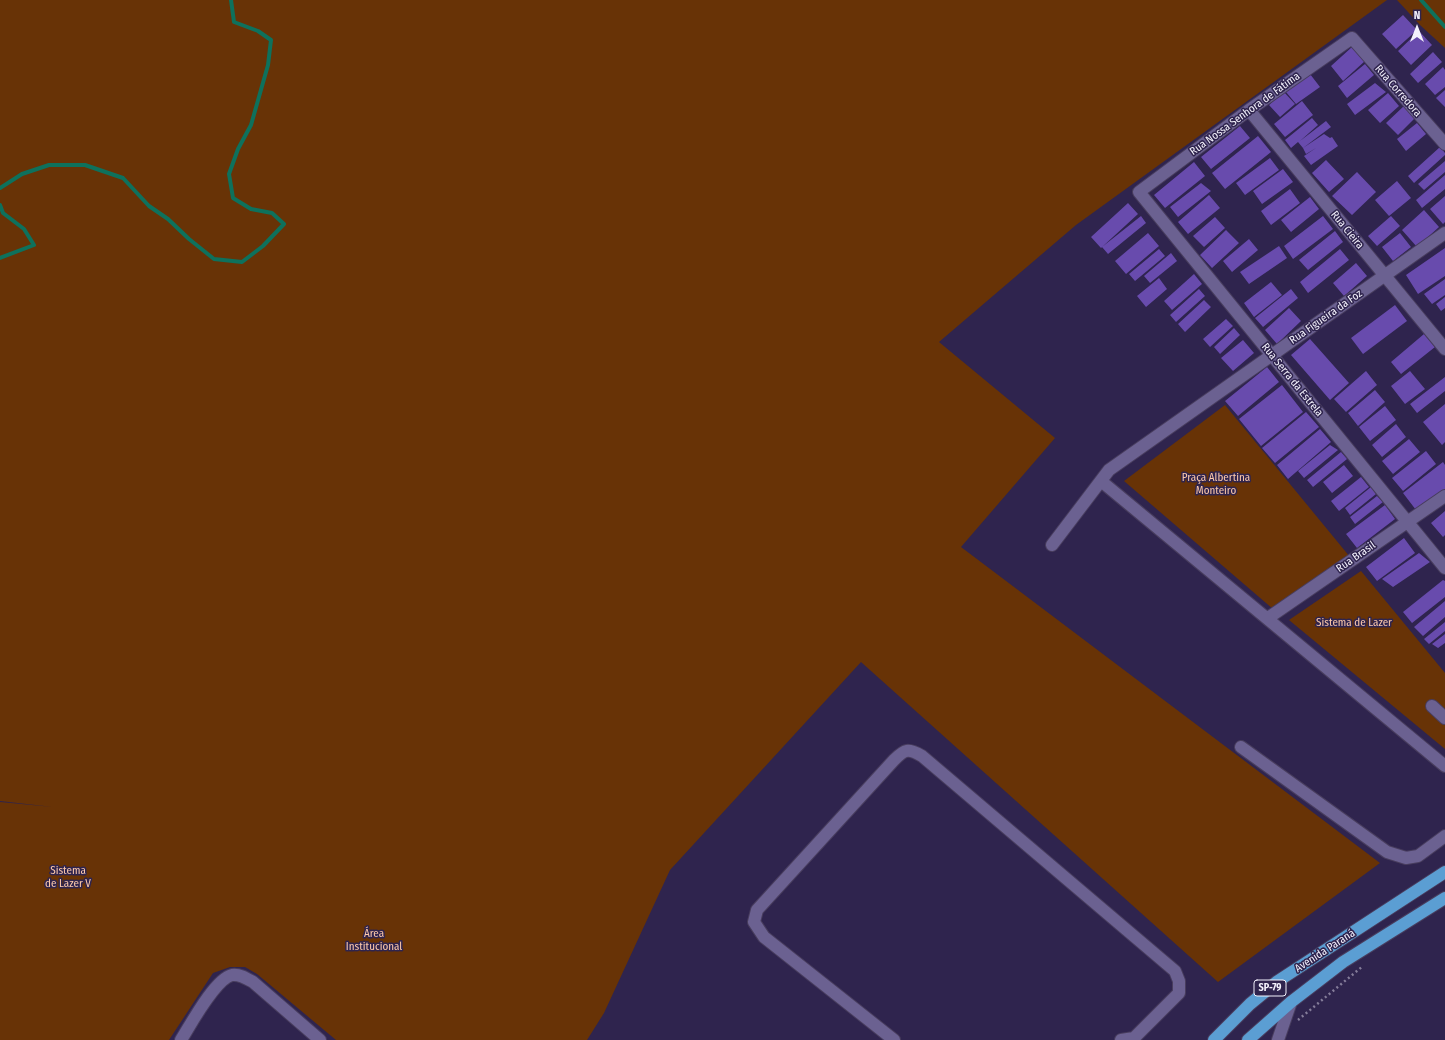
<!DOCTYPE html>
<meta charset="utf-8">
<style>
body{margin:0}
#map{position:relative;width:1445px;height:1040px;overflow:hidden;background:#2f244e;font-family:"Fira Sans Condensed",sans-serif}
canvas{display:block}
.north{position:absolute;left:1397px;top:8px;width:40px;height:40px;-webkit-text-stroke:3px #2f244e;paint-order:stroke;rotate:0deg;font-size:11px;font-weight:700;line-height:16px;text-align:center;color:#f3f1fc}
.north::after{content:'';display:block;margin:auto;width:14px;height:18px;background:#f3f1fc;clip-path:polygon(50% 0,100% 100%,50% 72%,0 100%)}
</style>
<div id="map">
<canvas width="1445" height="1040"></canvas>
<div class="north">N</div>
</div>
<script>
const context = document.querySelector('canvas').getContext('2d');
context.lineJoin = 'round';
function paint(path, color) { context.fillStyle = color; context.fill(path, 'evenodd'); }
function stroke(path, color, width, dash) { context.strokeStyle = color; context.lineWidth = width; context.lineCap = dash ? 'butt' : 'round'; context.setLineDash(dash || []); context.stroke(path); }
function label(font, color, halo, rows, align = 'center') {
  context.font = font + ' "Fira Sans Condensed",sans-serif'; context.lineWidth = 3; context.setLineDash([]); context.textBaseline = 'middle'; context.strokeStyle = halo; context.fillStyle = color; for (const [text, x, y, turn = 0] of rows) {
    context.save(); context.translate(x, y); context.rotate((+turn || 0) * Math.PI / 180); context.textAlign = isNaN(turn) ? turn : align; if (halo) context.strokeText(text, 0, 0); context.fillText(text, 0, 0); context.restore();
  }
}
paint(new Path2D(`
 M0,0h1387l-311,225 -137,117 116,96 -94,109 419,316 -162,119 -357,-320 -191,208 -66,143 -17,27h-251l-79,-66 -12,-7h-15l-17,6 -44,67h-169v-238l53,5 -53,-6z
 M1397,0h48v48l-25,-23z
 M1225,405l125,152 -77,52 -149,-128z
 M1361,571l84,102v76l-156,-129z`), '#683306');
stroke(new Path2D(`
 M1421,0l24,27
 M0,188l22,-14 27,-9h36l38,13 26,28 19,13 21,20 25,20 28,3 21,-16 21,-22 -12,-11 -21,-4 -18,-11 -4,-24 9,-25 13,-24 17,-60 3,-25 -13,-9 -24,-9 -3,-22
 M0,205l3,8 21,16 10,16 -34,13`), '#0e715c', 4);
paint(new Path2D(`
 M1403,15l14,15 -21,19 -14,-15z
 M1419,31l13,14 -21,20 -13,-14z
 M1352,47l13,14 -22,20 -12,-15z
 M1433,52l9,10 -24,21 -8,-9z
 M1365,64l9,11 -27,23 -9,-12z
 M1443,67l2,3v17l-10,8 -10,-11z
 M1310,74l10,13 -24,17 -10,-12z
 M1375,83l11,9 -31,23 -8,-11z
 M1445,90v17l-9,-9z
 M1284,92l11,12 -15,13 -11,-12z
 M1388,93l11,13 -19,17 -12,-13z
 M1302,101l11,14 -28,22 -11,-13z
 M1405,105l12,11 -19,19 -12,-12z
 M1312,118l6,7 -18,16 26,-20 5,6 -28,21 -5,-6 -7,6 -6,-8z
 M1417,123l9,11 -20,17 -9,-12z
 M1240,126l10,12 -39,31 -10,-12z
 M1324,134l6,4 2,-1 6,9 -27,19 -7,-9 12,-8 -10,6 -3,-6z
 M1258,136l13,16 -46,37 -13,-16z
 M1440,147l5,6v2l-31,28 -6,-7z
 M1270,158l9,12 -34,25 -9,-12z
 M1326,160l18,19 -15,13 -17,-19z
 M1445,161v11l-21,18 -6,-6z
 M1194,162l11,14 -40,32 -11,-13z
 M1283,169l10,13 -31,22 -9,-13z
 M1357,172l19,20 -24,23 -20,-19z
 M1445,175v14l-23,19 -6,-8z
 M1397,181l14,17 -22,18 -14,-16z
 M1201,183l10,8 -33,26 -8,-10z
 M1290,189l10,14 -29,22 -10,-14z
 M1209,195l11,13 -32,26 -10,-12z
 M1445,196v26l-2,2 -13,-15z
 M1310,197l9,12 -28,23 -10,-12z
 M1128,203l10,11 -37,34 -10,-11z
 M1424,210l15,17 -22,20 -15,-17z
 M1141,216l5,7 -38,31 -6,-7z
 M1323,216l10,13 -40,30 -9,-13z
 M1391,216l9,10 -23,20 -9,-10z
 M1215,217l10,11 -21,19 -11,-11z
 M1226,230l13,13 -27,25 -12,-13z
 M1335,231l8,11 -35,28 -9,-10z
 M1148,233l11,13 -33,28 -11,-13z
 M1400,233l11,14 -18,14 -11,-14z
 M1249,239l9,11 -26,22 -9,-11z
 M1279,246l8,12 -38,26 -9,-12z
 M1445,248v28l-27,18 -12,-19z
 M1159,249l6,7 -30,25 -6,-7z
 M1340,249l9,11 -41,33 -8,-11z
 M1171,253l6,8 -27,22 -6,-7z
 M1356,263l11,13 -23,20 -11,-13z
 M1194,274l8,10 -30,26 -8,-9z
 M1159,278l8,11 -21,18 -9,-11z
 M1445,279v16l-13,9 -8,-10z
 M1271,282l11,13 -28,22 -10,-14z
 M1199,289l6,7 -29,26 -6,-7z
 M1291,289l7,9 -35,29 -8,-9z
 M1445,297v11l-4,3 -5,-7z
 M1204,300l7,7 -26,25 -7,-8z
 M1395,305l12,16 -44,33 -12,-16z
 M1289,308l12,13 -24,23 -12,-14z
 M1226,319l7,7 -23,21 -7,-8z
 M1234,328l6,7 -20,19 -6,-7z
 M1424,334l11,13 -34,27 -10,-12z
 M1310,339l39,44 -19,17 -39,-45z
 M1243,340l11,13 -21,18 -12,-13z
 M1267,367l12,15 -41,34 -13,-15z
 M1366,371l11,14 -31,27 -12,-13z
 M1410,371l15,18 -20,15 -14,-18z
 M1445,377v14l-28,22 -7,-9z
 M1282,385l21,27 -42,34 -22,-27z
 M1375,390l10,12 -27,24 -10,-13z
 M1445,404v38l-3,3 -19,-23z
 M1385,406l11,14 -26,21 -11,-14z
 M1306,412l13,15 -44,36 -13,-15z
 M1396,424l10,13 -24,20 -10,-12z
 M1320,429l11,13 -43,37 -11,-14z
 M1409,439l11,13 -27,22 -11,-13z
 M1330,445l8,5 -34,28 -6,-7z
 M1426,451l10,13 -33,27 -11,-13z
 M1341,452l6,7 -34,28 -6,-7z
 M1443,462l2,3v24l-29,21 -13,-17z
 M1344,465l9,11 -21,17 -9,-11z
 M1361,477l8,10 -30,24 -8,-10z
 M1371,487l5,7 -26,21 -5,-7z
 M1377,496l6,6 -28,22 -5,-7z
 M1385,505l10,14 -38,29 -11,-14z
 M1445,511v24l-2,2 -12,-14z
 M1404,538l11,15 -38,28 -11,-14z
 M1419,553l11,9 -37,25 -11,-8z
 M1443,580l2,1v16l-33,26 -9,-11z
 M1445,601v16l-22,19 -9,-9z
 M1445,622v9l-16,13 -5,-5z
 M1445,634v9l-7,5 -6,-4z`), '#684bad');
const minor = new Path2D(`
 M1249,110l196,239
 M1445,144l-93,-106 -103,72 -110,82 306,376
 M1101,481l344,285
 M1052,545l57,-75 336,-237
 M1268,618l177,-122
 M1432,706l13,12
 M1241,747l146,105 19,6 12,-2 27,-20
 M181,1040c10,-16 34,-61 51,-65 8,-1 14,3 21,7l67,58
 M894,1040l-130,-103 -10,-15 3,-12 137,-150c11,-11 14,-12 28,-4l253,215 4,10v12l-45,45 -13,2
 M1278,1040l13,-38`);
const major = new Path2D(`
 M1214,1040l36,-36 28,-23 167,-109
 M1248,1040l43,-38 52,-40 102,-64`);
stroke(minor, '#483d5e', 14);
stroke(major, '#483d5e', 14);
stroke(new Path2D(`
 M1298,1020l65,-54`), '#857d9a', 2.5, [2, 3]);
stroke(minor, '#6b6191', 12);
stroke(major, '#5b9ed3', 12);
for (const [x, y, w] of [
 [1270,988,32]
]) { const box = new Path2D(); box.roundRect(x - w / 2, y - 8, w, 16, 3); context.fillStyle = '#2f244e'; context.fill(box); stroke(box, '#f3f1fc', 1); }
label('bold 10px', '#f3f1fc', null, [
 ["SP-79",1270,988]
]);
label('11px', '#f3f1fc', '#2f244e', [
 ["Rua Corredora",1398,91,49],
 ["Rua Nossa Senhora de Fátima",1245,114,-36],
 ["Rua Cieira",1347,230,51],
 ["Rua Figueira da Foz",1326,317,-35],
 ["Rua Serra da Estrela",1292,380,51],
 ["Rua Brasil",1356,557,-35],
 ["Avenida Paraná",1325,951,-33]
]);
label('11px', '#fecaab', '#2f244e', [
 ["Praça Albertina",1216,478],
 ["Monteiro",1216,491],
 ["Sistema de Lazer",1354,623],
 ["Sistema",68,871],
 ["de Lazer V",68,884],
 ["Área",374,934],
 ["Institucional",374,947]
]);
</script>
